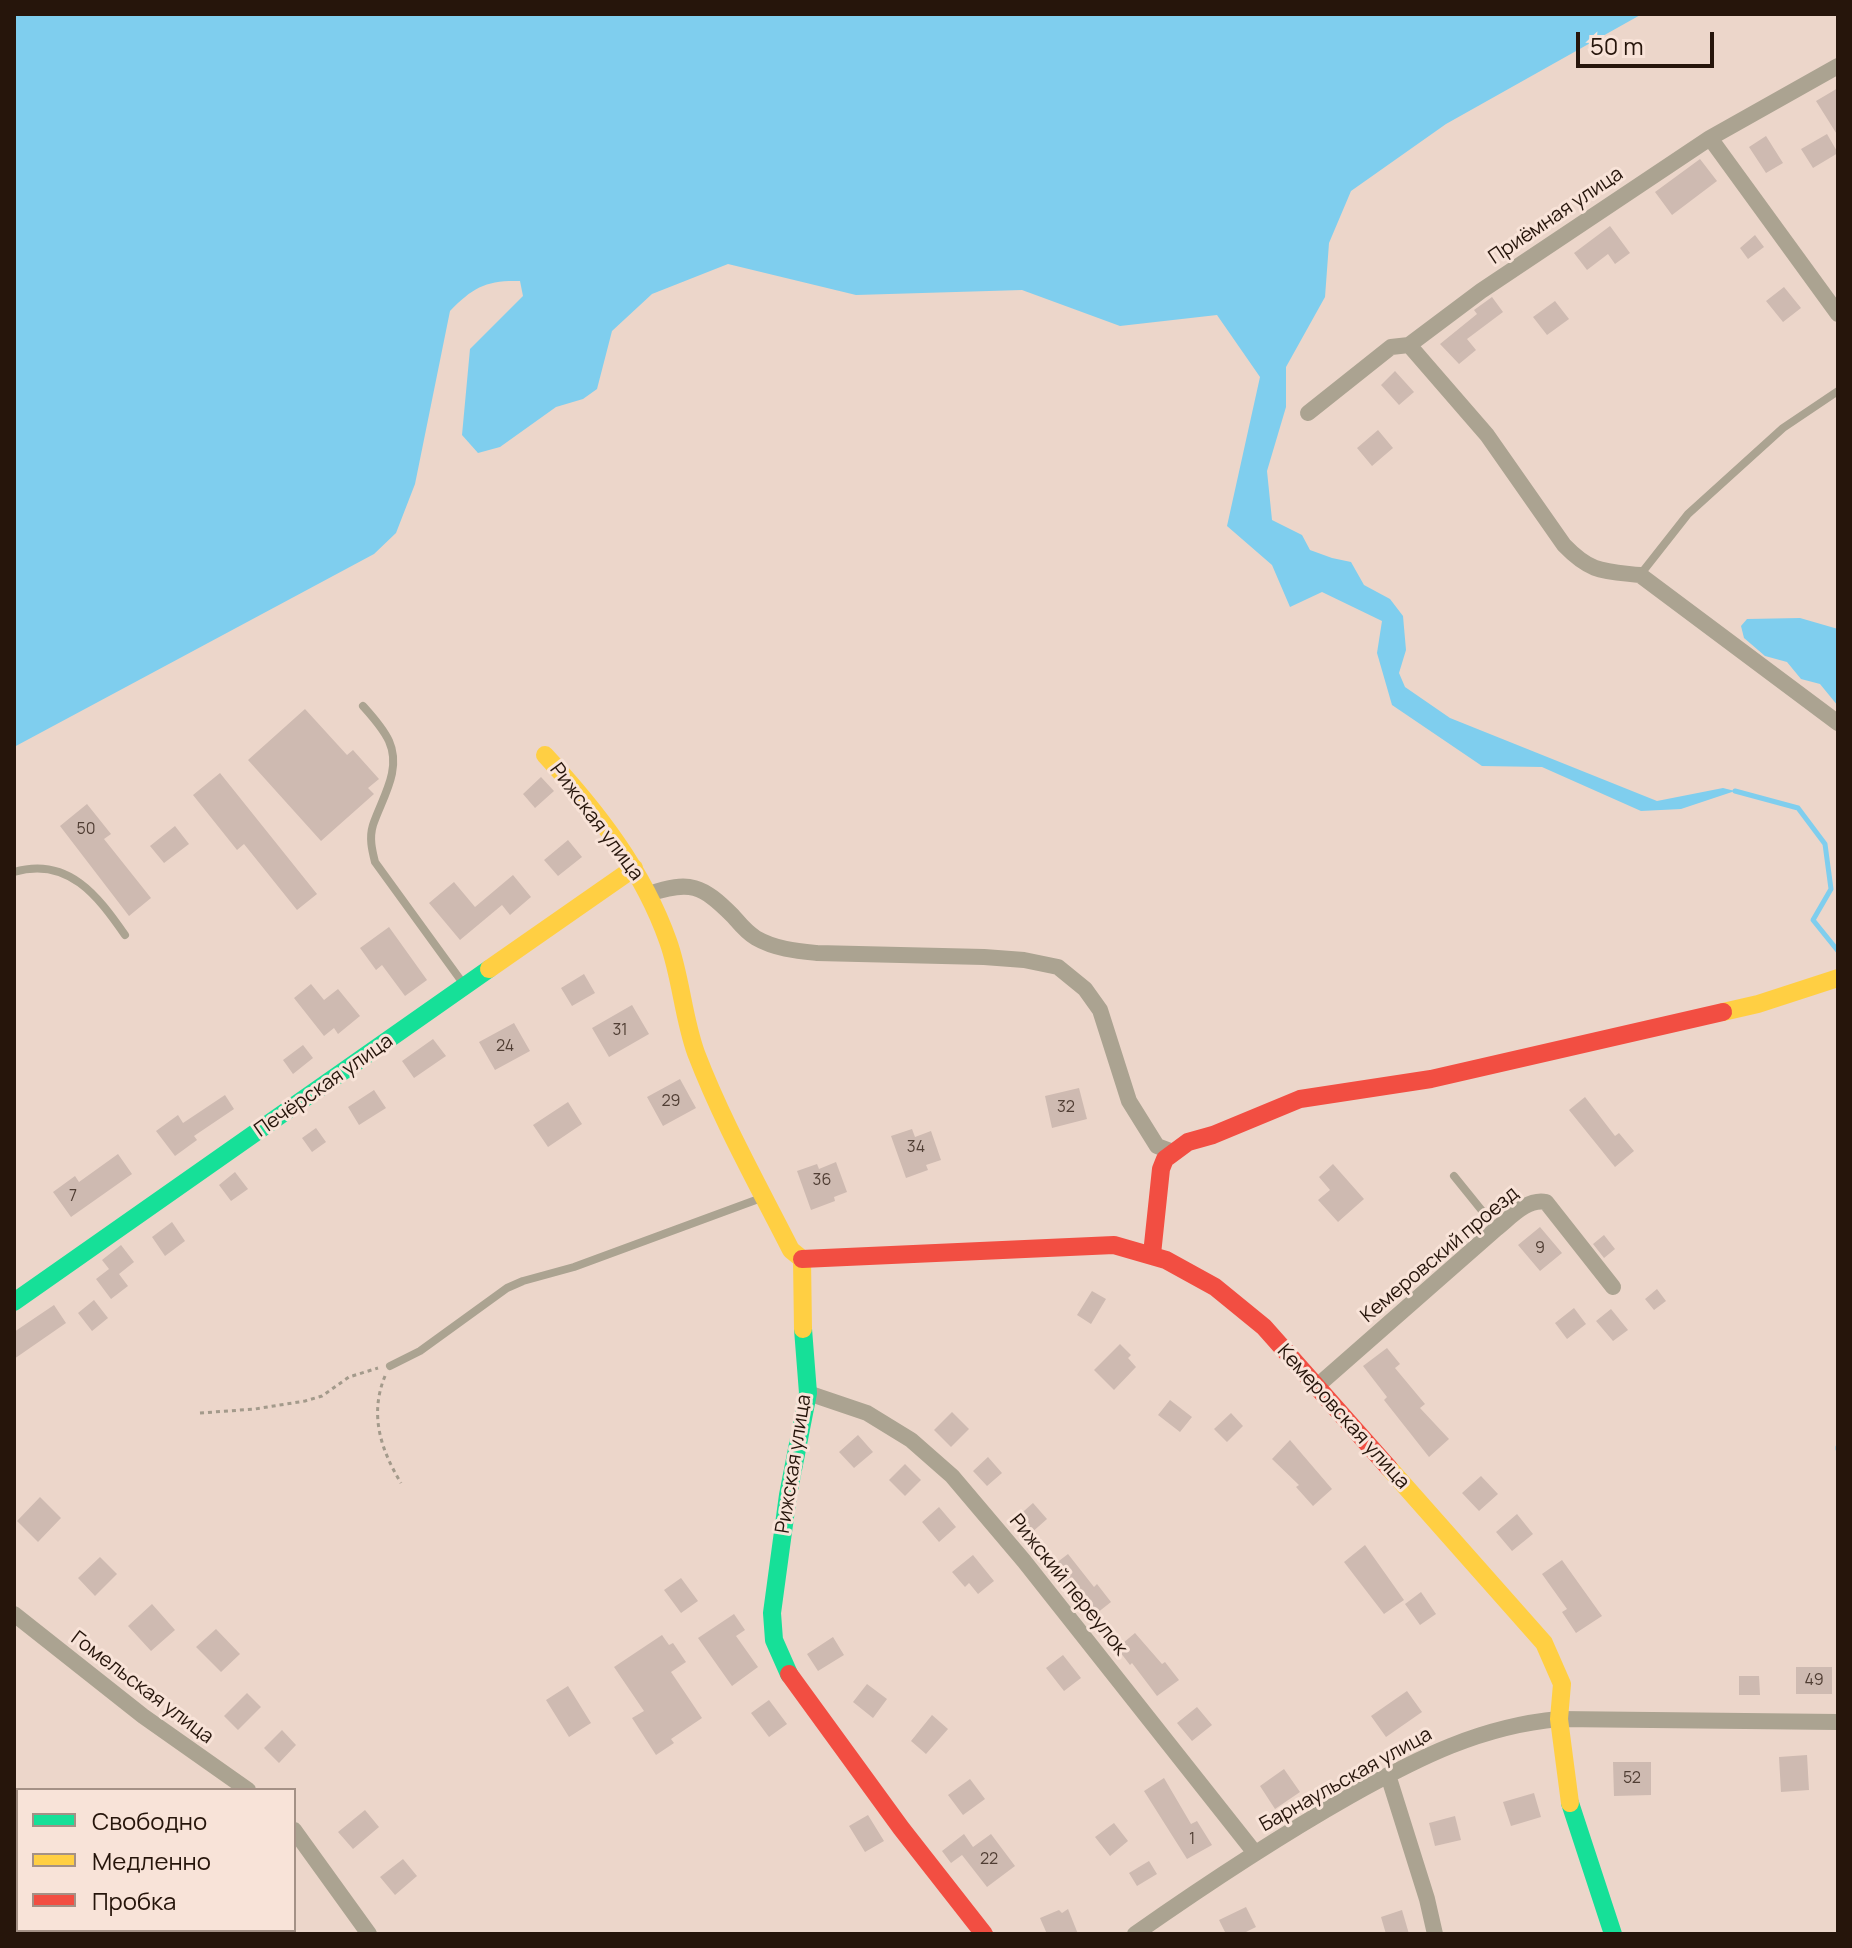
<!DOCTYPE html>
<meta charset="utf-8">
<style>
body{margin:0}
#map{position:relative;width:1852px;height:1948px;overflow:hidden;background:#ecd6ca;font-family:Manrope,sans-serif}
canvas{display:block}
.frame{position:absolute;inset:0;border:16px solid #26150b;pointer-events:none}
.legend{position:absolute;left:16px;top:1788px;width:280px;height:144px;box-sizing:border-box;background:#f8e3d8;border:2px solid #a49186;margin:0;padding:10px 14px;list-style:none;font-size:24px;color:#26150b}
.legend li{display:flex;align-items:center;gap:16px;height:40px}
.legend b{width:40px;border:2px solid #a49186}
.scale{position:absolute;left:1576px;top:32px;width:138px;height:36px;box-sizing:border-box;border:4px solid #26150b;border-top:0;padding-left:10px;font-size:24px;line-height:28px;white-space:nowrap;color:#26150b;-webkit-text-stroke:6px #f8e3d8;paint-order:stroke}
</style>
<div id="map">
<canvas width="1852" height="1948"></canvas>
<div class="frame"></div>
<ul class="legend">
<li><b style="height:10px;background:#16e098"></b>Свободно</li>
<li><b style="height:10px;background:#ffcf43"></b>Медленно</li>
<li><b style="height:10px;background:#f24e42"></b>Пробка</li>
</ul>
<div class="scale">50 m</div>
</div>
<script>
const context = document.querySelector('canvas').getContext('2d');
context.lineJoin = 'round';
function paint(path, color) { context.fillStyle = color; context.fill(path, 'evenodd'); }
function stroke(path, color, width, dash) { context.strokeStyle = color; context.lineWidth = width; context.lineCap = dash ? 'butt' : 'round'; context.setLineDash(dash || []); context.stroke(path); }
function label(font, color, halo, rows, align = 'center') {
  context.font = font + ' Manrope,sans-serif'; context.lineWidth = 6; context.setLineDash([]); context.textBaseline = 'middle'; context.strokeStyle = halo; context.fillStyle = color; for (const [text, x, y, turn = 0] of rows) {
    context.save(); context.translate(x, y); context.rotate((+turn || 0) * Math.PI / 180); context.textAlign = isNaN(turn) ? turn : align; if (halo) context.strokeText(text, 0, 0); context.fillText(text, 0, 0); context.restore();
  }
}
paint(new Path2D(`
 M14,14h1628l-196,110 -95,67 -22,52 -4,54 -39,70v40l-19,64 5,49 30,15 8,15 22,8 19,4 13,23 26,14 13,17 3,34 -7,23 6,14 45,31 207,83 66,-13 12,3 -54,18 -40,2 -99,-44 -60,-1 -90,-61 -15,-52 5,-32 -60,-29 -32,15 -18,-42 -45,-39 33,-149 -43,-62 -97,11 -98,-36 -166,5 -128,-31 -76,30 -40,37 -15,58 -14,10 -27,8 -56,40 -22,6 -16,-18 8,-86 53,-53 -3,-15c-33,-1 -47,6 -70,30l-35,173 -19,49 -22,21 -360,193z
 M1800,618l38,11v77l-18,-22 -19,-5 -14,-17 -22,-6 -21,-18 -3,-12 6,-7z`), '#7fceee');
stroke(new Path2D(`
 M1735,791l63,17 27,36 6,45 -18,31 25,31
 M1838,1447v2`), '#7fceee', 5);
paint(new Path2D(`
 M1838,88v48l-22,-35z
 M1827,134l11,19 -25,15 -12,-19z
 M1766,136l17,27 -17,10 -17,-26z
 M1700,159l17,22 -45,34 -17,-23z
 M1610,226l20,27 -15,11 -7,-10 -21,16 -13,-17z
 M1755,235l9,12 -16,12 -8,-11z
 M1784,287l17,21 -18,14 -17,-21z
 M1492,297l11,15 -36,27 9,11 -17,14 -19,-20 37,-30 -3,-4z
 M1555,301l14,18 -22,16 -14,-18z
 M1395,371l19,21 -15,13 -18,-20z
 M1378,430l15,18 -21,18 -15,-18z
 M305,709l42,46 6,-5 26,29 -11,9 6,6 -53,47 -73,-81z
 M220,773l97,121 -20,16 -53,-66 -7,6 -44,-55z
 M541,777l13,14 -19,17 -12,-14z
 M87,804l24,30 -7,5 47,59 -22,18 -69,-90z
 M175,826l14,18 -25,19 -14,-17z
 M568,840l14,17 -24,19 -14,-16z
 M513,875l18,22 -21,18 -8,-10 -42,35 -31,-37 25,-21 21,25z
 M389,927l38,53 -22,16 -23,-31 -6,5 -16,-22z
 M584,974l11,19 -23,13 -11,-18z
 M311,984l13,16 14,-11 22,27 -22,18 -4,-6 -10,8 -30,-38z
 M632,1005l17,29 -40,23 -17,-29z
 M514,1023l16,28 -35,19 -16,-28z
 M433,1039l13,17 -32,22 -12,-17z
 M303,1045l10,13 -20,16 -10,-14z
 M680,1079l16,29 -33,18 -16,-29z
 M1079,1088l8,31 -35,9 -7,-32z
 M374,1090l12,18 -27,17 -11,-18z
 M225,1095l9,14 -40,27 3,4 -22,16 -19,-25 22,-16 5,8z
 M1585,1097l30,39 4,-3 15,18 -19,16 -46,-57z
 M568,1102l14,22 -34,23 -15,-22z
 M316,1128l10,14 -14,10 -10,-14z
 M912,1129l3,8 16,-6 10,29 -15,5 2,5 -22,8 -15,-42z
 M118,1154l14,20 -61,43 -18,-25 22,-16 4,6z
 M836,1162l11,30 -13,5 1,4 -24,9 -14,-39 20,-7 2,5z
 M1333,1164l31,35 -26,23 -20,-22 12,-10 -11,-13z
 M235,1172l13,17 -17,12 -12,-16z
 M172,1222l13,19 -20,15 -13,-19z
 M1540,1227l22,26 -22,18 -22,-26z
 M1604,1235l11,14 -11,9 -11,-14z
 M121,1245l13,17 -15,12 9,12 -17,13 -15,-20 13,-10 -7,-9z
 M1657,1289l9,12 -12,9 -9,-11z
 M1092,1291l14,8 -15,25 -14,-9z
 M94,1300l14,18 -16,13 -14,-18z
 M54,1305l12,18 -52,36v-27z
 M1574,1308l12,16 -19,15 -12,-16z
 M1611,1309l17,21 -15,11 -17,-20z
 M1120,1344l11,11 -3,3 8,9 -22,23 -20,-20z
 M1387,1348l13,16 -5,4 30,36 -5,4 29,31 -20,18 -45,-57 3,-3 -24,-31z
 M1170,1400l22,17 -12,15 -22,-17z
 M952,1412l17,17 -18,18 -17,-17z
 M1231,1413l12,13 -16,16 -13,-13z
 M858,1435l15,17 -19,16 -15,-16z
 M1290,1440l42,49 -19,17 -17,-19 3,-2 -27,-26z
 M988,1457l14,16 -15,13 -14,-15z
 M905,1464l16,16 -16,16 -16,-16z
 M1481,1476l17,18 -19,17 -17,-18z
 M40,1497l21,21 -23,24 -21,-21z
 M1033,1503l14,16 -17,15 -14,-16z
 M939,1507l17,20 -17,15 -17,-20z
 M1517,1514l16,20 -21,17 -16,-19z
 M1365,1545l39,55 -20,14 -40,-52z
 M1068,1554l26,33 3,-3 14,18 -19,15 -41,-50z
 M973,1555l21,26 -16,13 -9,-11 -4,4 -13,-15z
 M100,1557l17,17 -22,22 -17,-18z
 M1562,1560l40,56 -26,17 -14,-21 5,-3 -25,-35z
 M681,1578l17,23 -17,12 -17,-23z
 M1421,1592l15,22 -16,11 -15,-21z
 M152,1604l23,26 -24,21 -23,-25z
 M734,1614l11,16 -9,6 22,31 -26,19 -34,-48z
 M216,1629l24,25 -19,18 -25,-25z
 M1135,1633l27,31 3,-2 14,18 -22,16 -25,-33 -2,2 -13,-17z
 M662,1635l7,10 4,-2 13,19 -15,10 31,46 -31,21 3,4 -18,12 -24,-37 12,-7 -30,-44z
 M833,1637l11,18 -26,16 -11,-17z
 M1063,1655l18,23 -17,13 -18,-23z
 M1796,1667h36v27h-36z
 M1739,1676h20l1,19h-21z
 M867,1684l20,15 -14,19 -20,-16z
 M568,1686l23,37 -22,14 -23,-37z
 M1407,1691l15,21 -36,25 -15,-21z
 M247,1693l14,14 -23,23 -14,-14z
 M769,1700l18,24 -18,13 -18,-24z
 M1197,1707l15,18 -20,16 -15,-18z
 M932,1715l16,14 -22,25 -15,-13z
 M282,1730l14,15 -17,18 -15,-15z
 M1807,1755l2,35 -28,2 -2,-35z
 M1613,1762h38v33l-37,1z
 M1284,1769l16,23 -25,17 -15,-23z
 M1164,1778l27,46 6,-3 15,24 -25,14 -43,-68z
 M970,1779l15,20 -22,16 -15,-20z
 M1534,1793l7,24 -30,9 -8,-24z
 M365,1810l14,17 -26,22 -15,-17z
 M868,1815l16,26 -19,11 -16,-26z
 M1455,1816l6,24 -26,6 -6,-23z
 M1114,1823l14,18 -18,15 -15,-19z
 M964,1834l9,13 18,-13 24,32 -28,21 -25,-32 -11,8 -9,-12z
 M403,1859l14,17 -22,19 -15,-18z
 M1149,1861l8,13 -20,12 -8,-13z
 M1246,1907l10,20 -14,7h-16l-7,-14z
 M1068,1909l10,25h-31l-7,-16 19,-8 3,3z
 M1402,1910l7,24h-23l-5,-17z`), '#cebab1');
stroke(new Path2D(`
 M385,1376c-16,39 -4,74 16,107
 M200,1413l55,-4 50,-8 17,-5 27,-19 29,-9`), '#a39a8b', 3, [4, 4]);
stroke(new Path2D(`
 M1640,575l48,-61 95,-86 55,-37
 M363,706c9,10 20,22 26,35 13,29 -7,57 -16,84 -4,13 -1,25 2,37l90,124
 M14,872c54,-16 84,24 111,63
 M1454,1176l42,52
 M390,1366l30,-15 87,-63 16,-7 51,-14 190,-70`), '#aba391', 8);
stroke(new Path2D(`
 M1710,138l128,176
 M1409,345l78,90 77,110c27,28 39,26 76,30l198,148
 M1308,413l83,-66 18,-2 72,-54 229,-153 128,-72
 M649,894c41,-14 53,-9 84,22 7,8 13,16 23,22 19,11 41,13 61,15l167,4 40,3 34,7 27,22 15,21 29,91 28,45 16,6
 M1316,1387l180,-158c14,-11 31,-31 50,-27l67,85
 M808,1393l59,20 44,27 41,36 72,85 231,292
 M14,1614l129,102 105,74
 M1388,1775l39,124 8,35
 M294,1830l75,104
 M14,1897l4,5
 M39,1930l2,4
 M1135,1934c70,-49 141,-96 215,-138 68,-38 131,-70 209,-77l279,3`), '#aba391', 16);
stroke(new Path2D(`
 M14,1302l475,-333
 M789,1674l-15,-34 -2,-27 16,-118 20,-102 -5,-64
 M1570,1803l43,131`), '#16e098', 18);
stroke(new Path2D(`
 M545,755c51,55 98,115 123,186 13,36 15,76 28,112 26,68 62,132 95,197l11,9 1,70
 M489,969l145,-101
 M1723,1012l35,-8 80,-26
 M1389,1468l155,175 18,41 -3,35 11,84`), '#ffcf43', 18);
stroke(new Path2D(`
 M1152,1254l9,-85 4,-10 23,-17 25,-7 87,-36 131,-20 292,-67
 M802,1259l312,-14 52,15 49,27 49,40 125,141
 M789,1674l112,154 83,106`), '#f24e42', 18);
label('16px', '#503e34', null, [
 ["50",86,830],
 ["31",620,1031],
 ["24",505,1047],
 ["29",671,1102],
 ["32",1066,1108],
 ["34",916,1148],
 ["36",822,1181],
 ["7",73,1197],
 ["9",1540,1249],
 ["49",1814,1681],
 ["52",1632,1779],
 ["1",1192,1840],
 ["22",989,1860]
]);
label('20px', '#26150b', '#f8e3d8', [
 ["Приёмная улица",1556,216,-34],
 ["Рижская улица",596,822,53],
 ["Печёрская улица",324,1086,-35],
 ["Кемеровский проезд",1440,1255,-40],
 ["Кемеровская улица",1343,1417,48],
 ["Рижская улица",794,1464,-81],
 ["Рижский переулок",1068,1585,51],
 ["Гомельская улица",142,1688,37],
 ["Барнаульская улица",1346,1780,-29]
]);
</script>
